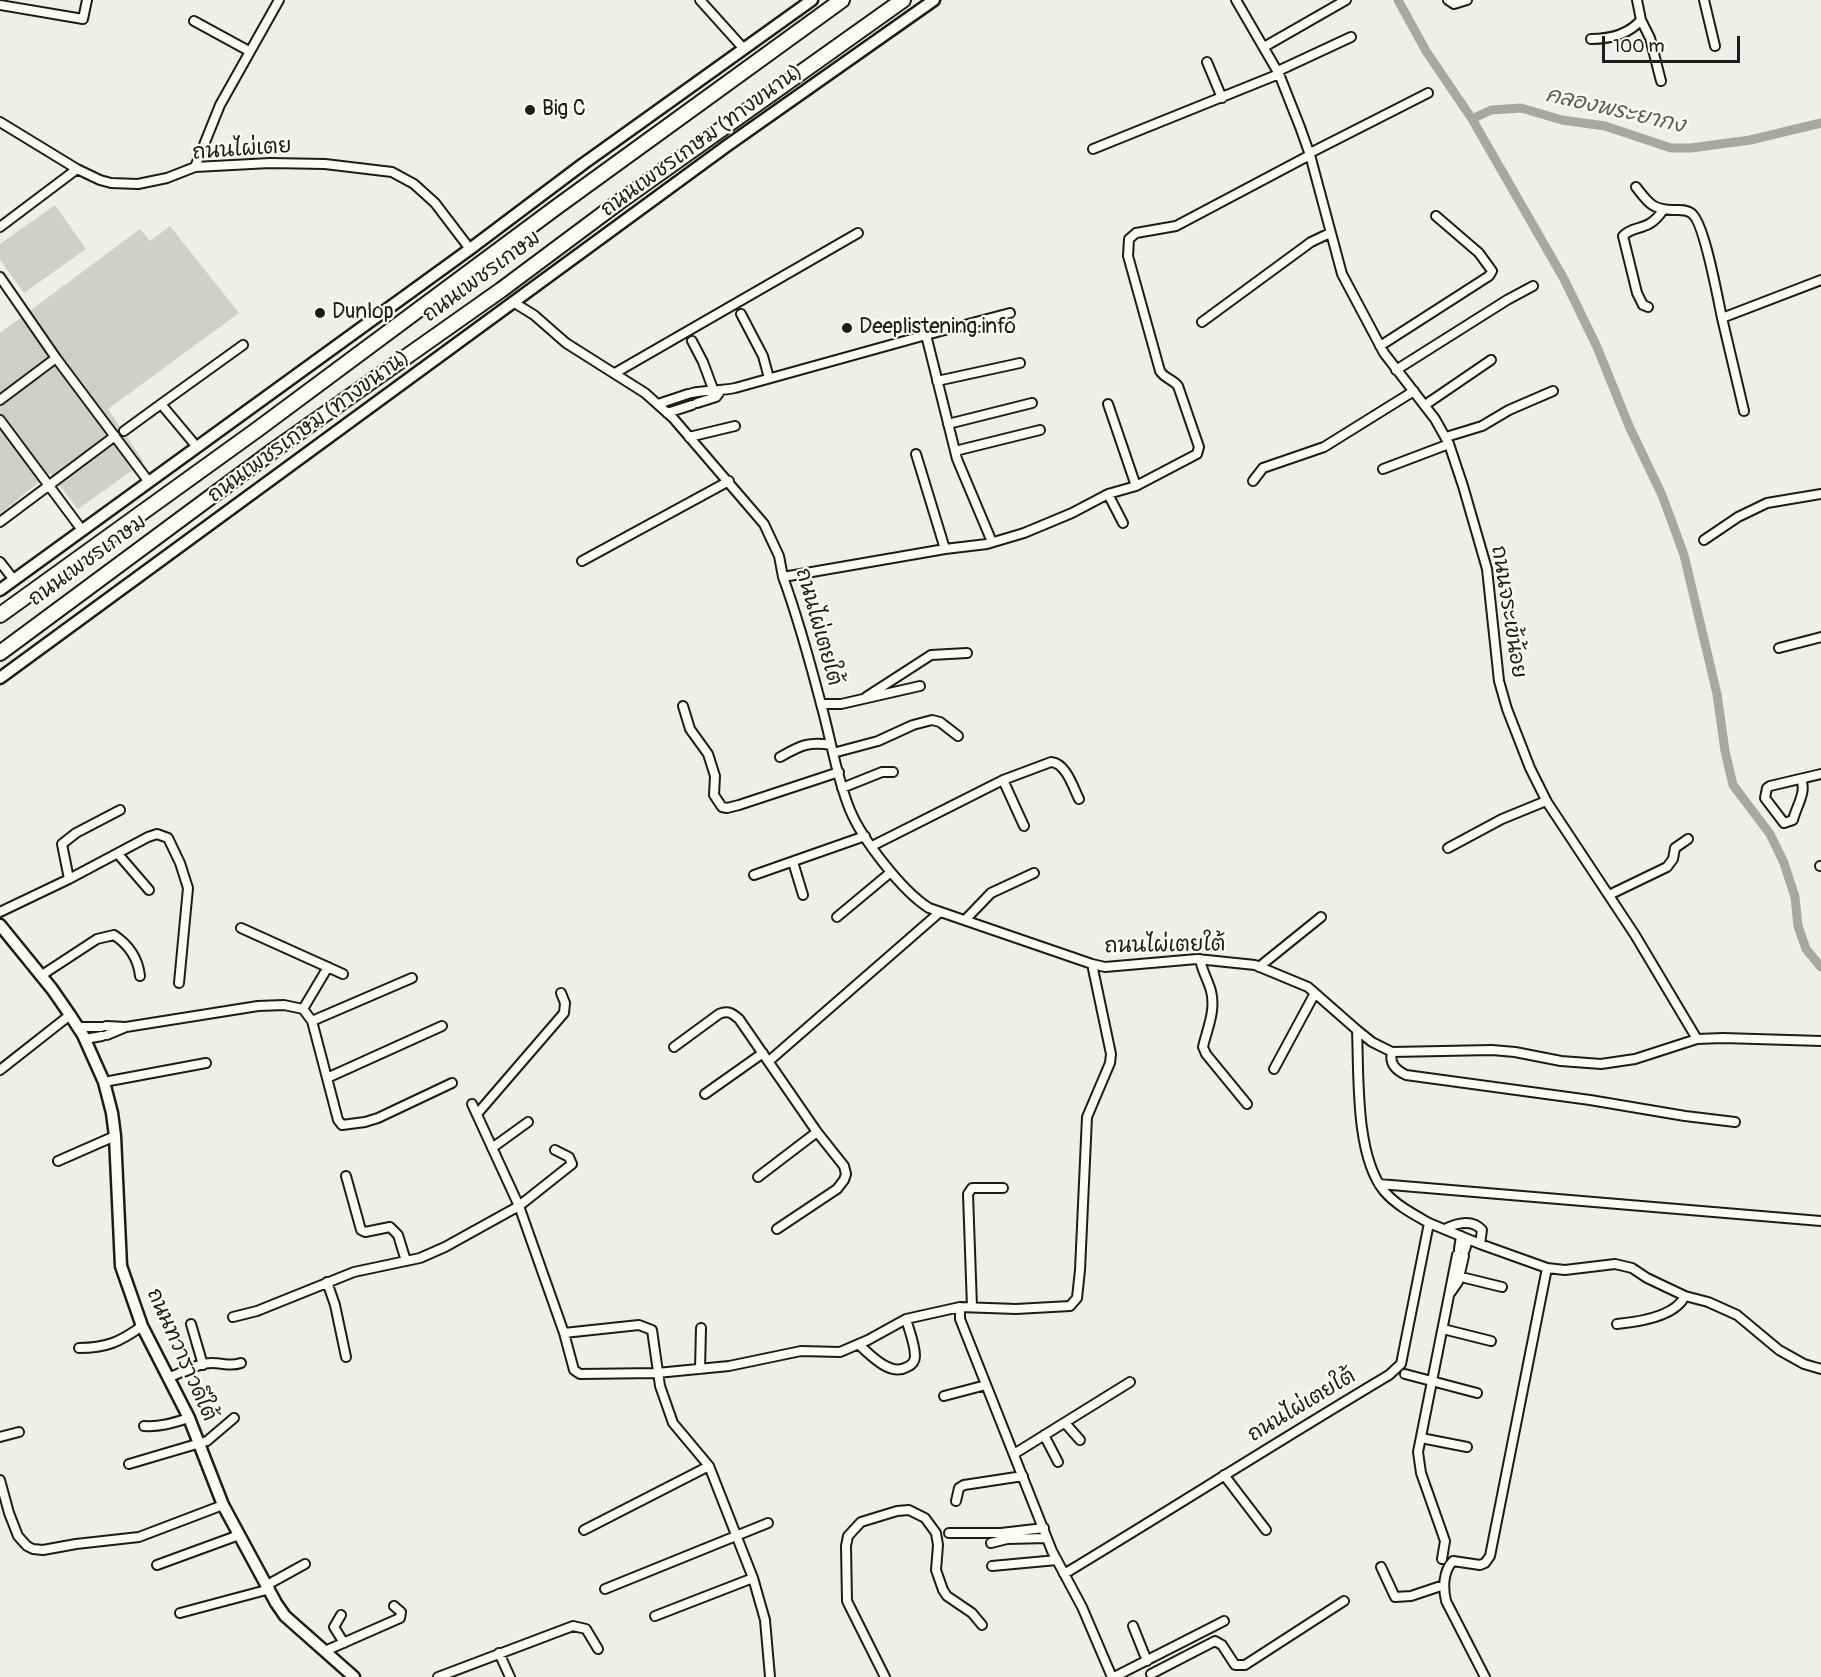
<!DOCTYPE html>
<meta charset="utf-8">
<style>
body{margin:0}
#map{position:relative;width:1821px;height:1677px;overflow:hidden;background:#f0eeea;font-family:Pangolin,sans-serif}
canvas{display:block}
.scale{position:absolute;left:1602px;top:36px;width:138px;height:27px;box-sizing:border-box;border:3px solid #1c1c1c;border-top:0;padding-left:8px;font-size:18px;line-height:21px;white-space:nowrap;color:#1c1c1c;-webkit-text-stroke:4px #fdfcf7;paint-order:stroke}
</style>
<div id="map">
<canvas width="1821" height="1677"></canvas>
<div class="scale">100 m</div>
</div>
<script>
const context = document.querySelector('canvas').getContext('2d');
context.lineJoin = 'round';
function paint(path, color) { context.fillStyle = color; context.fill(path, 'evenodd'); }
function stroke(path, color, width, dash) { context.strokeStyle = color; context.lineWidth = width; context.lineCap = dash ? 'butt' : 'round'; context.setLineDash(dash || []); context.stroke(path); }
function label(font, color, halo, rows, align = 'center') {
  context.font = font + ' Pangolin,"Playpen Sans Thai",sans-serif'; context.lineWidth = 4.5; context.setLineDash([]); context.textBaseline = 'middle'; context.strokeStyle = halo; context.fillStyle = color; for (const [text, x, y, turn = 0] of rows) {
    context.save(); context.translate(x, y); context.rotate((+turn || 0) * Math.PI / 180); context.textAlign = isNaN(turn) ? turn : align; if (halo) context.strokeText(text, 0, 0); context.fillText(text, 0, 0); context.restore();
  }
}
paint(new Path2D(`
 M55,205l31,44 -62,44 -24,-33v-16z
 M170,226l69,87 -131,96 36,53 -66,47 -28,-36 -50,41v-181l140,-104 10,12z`), '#d0cfcc');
stroke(new Path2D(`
 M1398,0l28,51 46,68 92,160 33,68 32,79 33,69 22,60 33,139 8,57 8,34 37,49 14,29 11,34 3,29 8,23 15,18
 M1472,119l19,-9 30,-2 41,12 43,6 66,22h20l59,-8 71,-17`), '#a8a7a3', 9);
const minor = new Path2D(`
 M700,0l44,49
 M1236,0l43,74 21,53 10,28 32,119 42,79 51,66 14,25 14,42 24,83 12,112 8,28 23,59 17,34 88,133 62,104
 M1448,0l6,4 13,-4
 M1704,0l11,46
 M0,5l83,14 4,-19
 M1641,20l9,18 11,43
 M194,21l55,30
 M1591,39c19,0 37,-4 50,-19l-4,-20
 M1264,47l82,-47
 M1207,62l15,36
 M1278,71l73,-34
 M0,122l77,47 23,11 11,3 27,1 29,-6 28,-11 75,-4 55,1 67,8 22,12 21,19 35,46
 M1093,149l186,-75
 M1310,153l118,-60
 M195,167l25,-62 59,-105
 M1636,187c12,15 16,23 37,23 6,0 13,-1 18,3 13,7 27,87 31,105
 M0,227l77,-58
 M0,277l56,81 93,124
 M513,302l21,13 32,28 79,50 28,25 91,106 15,32 4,21c15,41 27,85 38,127 10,35 15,72 29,106 12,29 52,81 79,98l163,56 13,3 92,-8 58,6 53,22 49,43c2,46 -2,125 27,161 12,14 29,23 45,32l-28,141 -12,11c-109,65 -216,133 -325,199
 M1648,307l-5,-2 -6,-12 -14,-57c11,-12 25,-3 40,-26
 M741,314l22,42 6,22
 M1202,322l109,-80 19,-9
 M926,335l84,-22
 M692,341l11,21 13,35
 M1380,346l109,-70 3,-5 -13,-18 -43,-37
 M1396,370l111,-70 26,-14
 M615,373l243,-140
 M937,381l83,-18
 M692,393c14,-3 29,-2 43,-5l191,-53 31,124 35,83
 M0,400l56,-42
 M697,403l19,-6 3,-4
 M658,404l30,-10
 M1108,404l28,82
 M1425,405l66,-45
 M1744,411l-22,-93 99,-38
 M667,413l25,-8
 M0,420l82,110
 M948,424l84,-21
 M124,431l37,-27
 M689,437l46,-11
 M1446,437l36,-11 27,-16 44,-19
 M197,447l-36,-43 82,-59
 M955,451l85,-21
 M916,454l29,95
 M1383,469l66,-25
 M1253,481l10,-13 61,-21 90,-56
 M1108,494l15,29
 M0,522l115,-86
 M1704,540l34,-23 29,-14 54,-9
 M582,561l147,-80
 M0,562l14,18
 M783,577l162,-28 42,-5 37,-11 48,-20 36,-19 28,-8 61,-32 2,-7 -21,-61c-5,-7 -13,-7 -18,-15l-32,-115 1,-17 7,-6 40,-7 134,-71
 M1779,648l42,-11
 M866,697l65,-42 36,-2
 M821,704h20l79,-18
 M683,706l7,23 18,25 7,22 -1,19 8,12 5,1 12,-3 100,-33
 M833,753l45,-12 35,-16 19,-5 8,2 18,14
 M780,757c20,-11 28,-16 51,-12
 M1801,779c6,13 -5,28 -8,41l-9,3 -19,-25 2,-10 3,-2 51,-12
 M1003,780l21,46
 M842,788l40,-16h11
 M872,846l131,-66 48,-18c15,1 22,25 28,37
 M1448,848l54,-29 44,-18
 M118,854l31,36
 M793,862l10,33
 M1820,866h1
 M754,875l111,-39
 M69,879l-7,-35 14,-11 44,-23
 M1609,895l58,-28 6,-8 2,-11 13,-9
 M0,912l69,-33 79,-42 9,-3 11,4 12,25 8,25 -9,95
 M837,917l54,-45
 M965,920l26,-27 43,-20
 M241,928l102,46
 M1200,959c2,12 8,21 11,32 5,20 -4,38 -8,56l3,7 41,50
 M1092,964l19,90 -1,9 -23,54 -7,153 -3,28 -7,8 -54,3 -56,-2v12l92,232 30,56 30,70
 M1259,967l62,-50
 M42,975l55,-36 17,-4c15,10 24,23 26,41
 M303,1009l25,-42
 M312,1021l100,-43
 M106,1026l20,1
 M78,1027h23
 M1357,1030l15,12 20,10 100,-2 23,2 46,9 40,3 34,-5 62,-20 26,-1 98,3
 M107,1035l19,-8 132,-21 26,-1 19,4 9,12 26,99 4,5 23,-3 13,-4 74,-35
 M85,1039l17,-3
 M674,1047l45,-33c9,-4 13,-1 20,5l78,113 27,34 2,8 -2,6 -7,9 -60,40
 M1392,1052c-3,12 4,18 14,23l184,25 95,16 50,6
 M769,1061l171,-149
 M1274,1069l41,-76
 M0,1070l70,-55
 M327,1078l115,-52
 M104,1082l102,-19
 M705,1094l58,-41
 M472,1104l47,102 45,127 10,37 6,4 77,-1 72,-7 72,-15 39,1 28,-12 38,-21 54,-12
 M477,1114l87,-101 1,-10 -4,-10
 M492,1148l36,-26
 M58,1161l57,-25
 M346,1176l15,54 4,2 25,-5 8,8 8,26
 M758,1177l59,-45
 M1379,1184l442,37
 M1429,1223l51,21 67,24 18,2 50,-6 17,4 15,10 38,18 23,6 29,13 42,35 25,14 17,5
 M1445,1229c12,-6 27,-10 37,1l-2,14
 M1459,1249l2,-13
 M1465,1250l3,-11
 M1453,1275l49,12
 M327,1282l8,23 11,52
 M1451,1292l7,-10 6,-26
 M972,1307l-4,-113 4,-6h31
 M233,1317l24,-6 97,-39 66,-14 25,-11 74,-41 53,-42 -3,-7 -14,-7
 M191,1324l12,41
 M1617,1324c21,-2 58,-7 68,-28
 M1443,1329l48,12
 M564,1333l75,-8 13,5 8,56 13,37 36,43 44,112 12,42 5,57
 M859,1345c12,10 31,32 48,22 5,-2 8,-6 8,-11 0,-12 -6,-26 -9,-37
 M79,1348c27,0 41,-6 63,-22
 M700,1369l1,-41
 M1405,1374l72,19
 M170,1377c13,-5 28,-14 42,-14 12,0 18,4 29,0
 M944,1396l42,-11
 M1065,1423l15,17
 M144,1426c17,1 29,-3 45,-8
 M1044,1435l14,27
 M0,1437l19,-5
 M1421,1438l46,9
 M1014,1454l116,-72
 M129,1464l78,-23 27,-23
 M1224,1475l42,55
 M0,1480l9,33 9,23 9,10 6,3 10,1 33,-6 63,-7 84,-32
 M956,1501l3,-13 5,-3 59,-9
 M584,1530l125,-64
 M949,1533h52l43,-5
 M991,1543l16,-4 40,-1
 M1442,1559l3,-18 -24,-68 -3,-21 39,-197
 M157,1565l82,-30
 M992,1566l65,-6
 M1381,1567l14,30 16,-1 33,-11
 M267,1585l38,-21
 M605,1589l163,-66
 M180,1613l90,-24
 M341,1615l-7,12 10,16
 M655,1616l98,-38
 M1133,1626l14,35
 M325,1651l75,-33 1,-6 -7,-6
 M499,1653l11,24
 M1151,1674l64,-33 7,4 13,20h10l99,-64
 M438,1677l135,-51 13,3 12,20
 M885,1677l-38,-76 -1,-55 2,-10 13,-14 36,-11 12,-1 16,8 11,15 2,12 -2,25 7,20 4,6 25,17 10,12
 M1114,1677l110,-56
 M1485,1677l-39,-76c-3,-13 -3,-30 7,-40l27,4 5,-2 5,-7 57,-288`);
const tertiary = new Path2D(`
 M0,925l52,64 18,26 13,20 21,47 8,31 3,23 6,130 21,60 47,92 34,87 53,98 9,13 69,61`);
const secondary = new Path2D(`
 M0,590l470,-341 113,-85 229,-164
 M0,678l728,-533 206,-145`);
const trunk = new Path2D(`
 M0,615l258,-186 300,-223 284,-206
 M0,653l274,-203 227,-160 118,-88 284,-202`);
stroke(minor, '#1c1c1c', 12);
stroke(tertiary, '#1c1c1c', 15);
stroke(secondary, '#1c1c1c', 15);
stroke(trunk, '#1c1c1c', 18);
stroke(minor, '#fdfcf7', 8);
stroke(tertiary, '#fdfcf7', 10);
stroke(secondary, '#fdfcf7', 10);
stroke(trunk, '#fdfcf7', 14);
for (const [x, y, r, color] of [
 [530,110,6,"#1c1c1c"],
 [320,313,6,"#1c1c1c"],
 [847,328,6,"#1c1c1c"]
]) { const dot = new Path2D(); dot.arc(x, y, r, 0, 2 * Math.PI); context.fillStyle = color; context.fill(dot); stroke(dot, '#fdfcf7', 2); }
label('21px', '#1c1c1c', '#fdfcf7', [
 ["Big C",542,110],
 ["Dunlop",332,313],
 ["Deeplistening.info",859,328]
], 'left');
label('21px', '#1c1c1c', '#fdfcf7', [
 ["ถนนเพชรเกษม (ทางขนาน)",702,141,-36],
 ["ถนนไผ่เตย",242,150,-4],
 ["ถนนเพชรเกษม",482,277,-36],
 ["ถนนเพชรเกษม (ทางขนาน)",309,427,-36],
 ["ถนนเพชรเกษม",88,561,-36],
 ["ถนนจระเข้น้อย",1508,612,81],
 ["ถนนไผ่เตยใต้",818,627,74],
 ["ถนนไผ่เตยใต้",1165,946,-1],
 ["ถนนทวาราวดีใต้",181,1355,66],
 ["ถนนไผ่เตยใต้",1302,1406,-31]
]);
label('italic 22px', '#5b5b59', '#fdfcf7', [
 ["คลองพระยากง",1615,111,13]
]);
</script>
